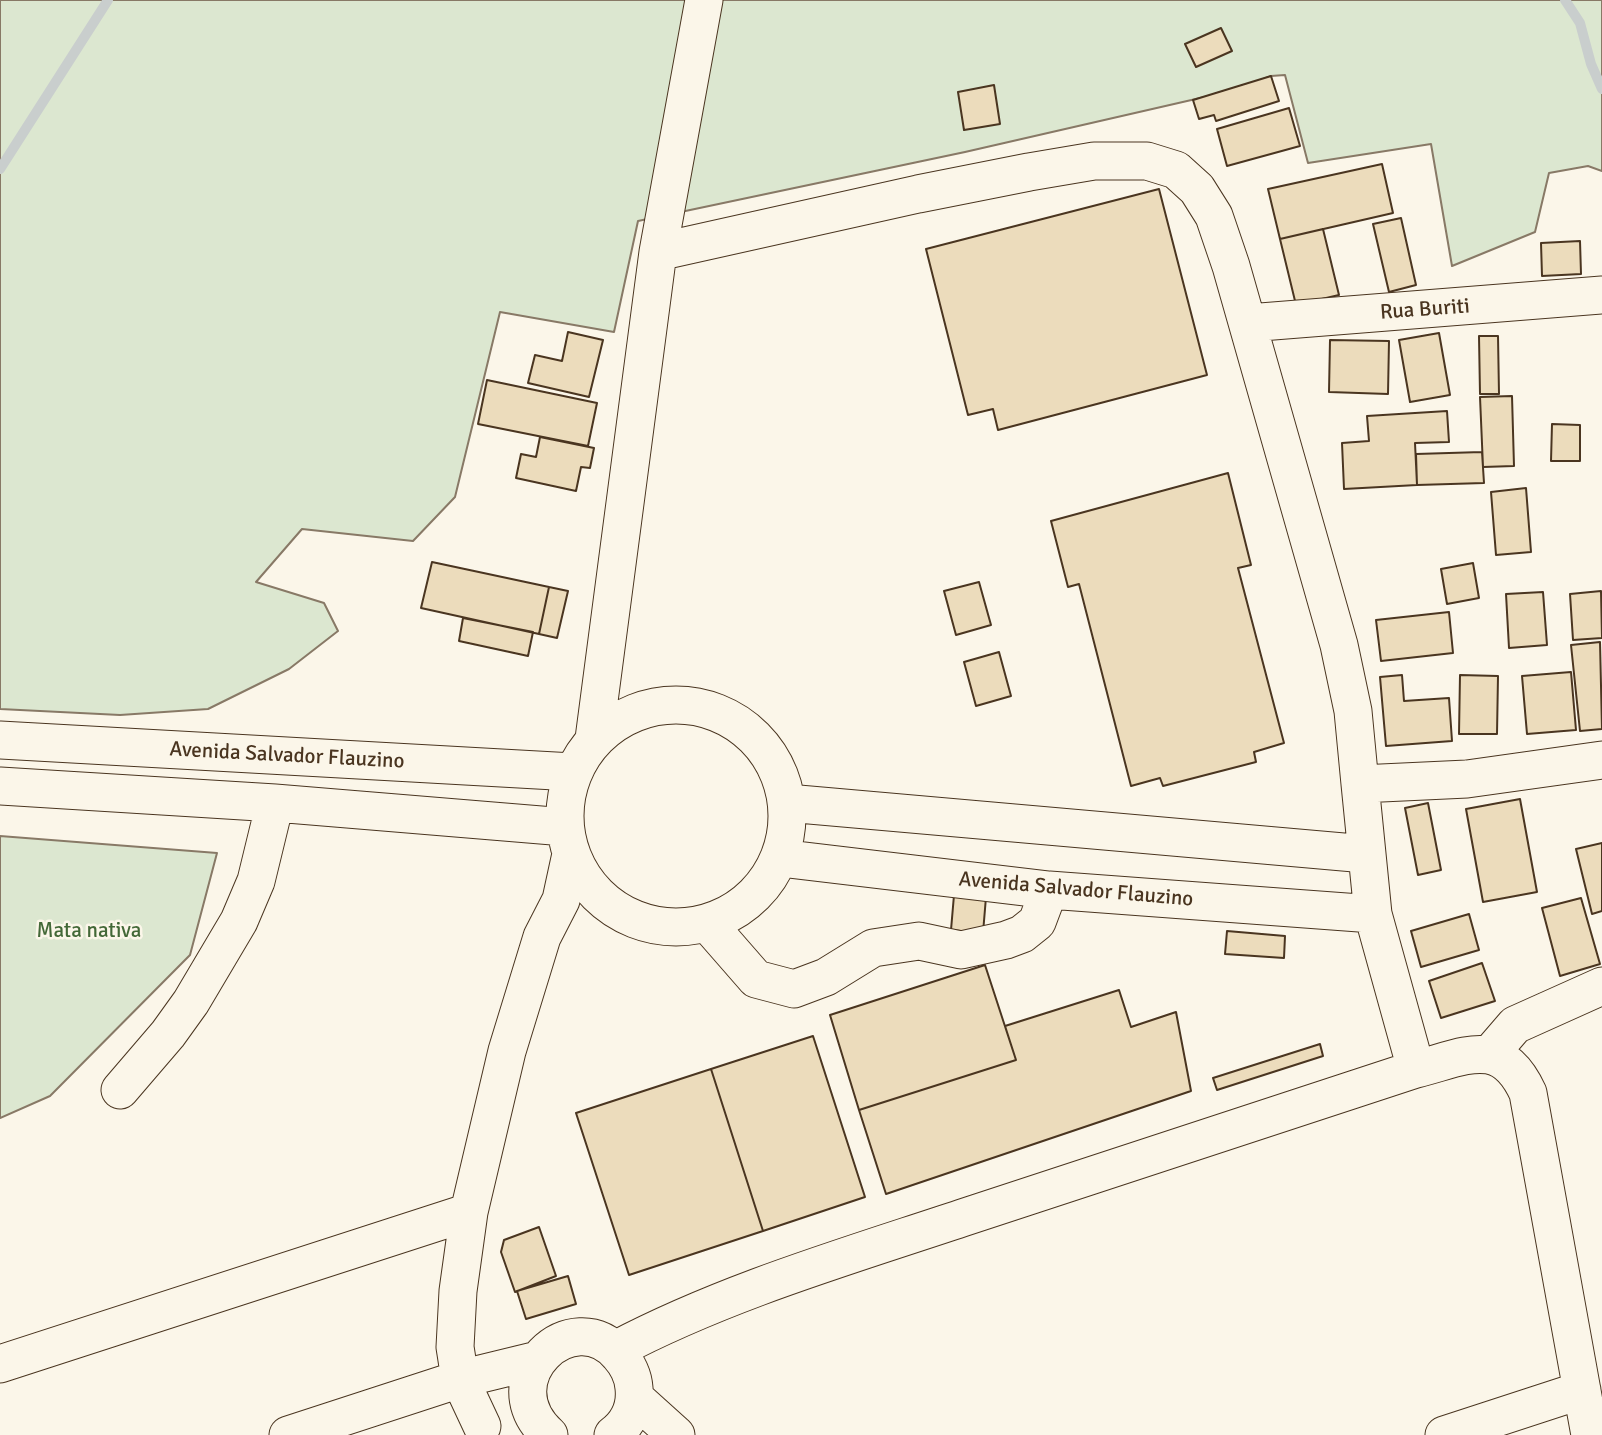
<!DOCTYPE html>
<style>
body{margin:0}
canvas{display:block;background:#fbf6e9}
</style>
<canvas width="1602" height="1435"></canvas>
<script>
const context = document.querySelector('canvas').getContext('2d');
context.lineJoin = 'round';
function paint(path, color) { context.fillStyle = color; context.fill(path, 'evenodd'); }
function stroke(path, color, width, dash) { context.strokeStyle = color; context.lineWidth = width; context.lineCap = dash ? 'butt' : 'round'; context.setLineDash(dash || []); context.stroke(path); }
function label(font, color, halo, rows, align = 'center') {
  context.font = font + ' Signika,sans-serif'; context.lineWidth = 5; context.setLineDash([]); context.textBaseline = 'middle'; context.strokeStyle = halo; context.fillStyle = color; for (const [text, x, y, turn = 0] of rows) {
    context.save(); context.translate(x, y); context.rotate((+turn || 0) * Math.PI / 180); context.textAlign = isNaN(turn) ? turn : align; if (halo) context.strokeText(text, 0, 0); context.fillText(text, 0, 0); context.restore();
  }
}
const green = new Path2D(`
 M0,0h1602v171l-14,-5 -39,7 -14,59 -83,34 -21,-122 -123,19 -23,-88 -14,1 -36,14 -270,62 -327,69 -24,111 -114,-20 -45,185 -42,44 -111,-12 -46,53 68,21 14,28 -49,38 -81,40 -88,6 -120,-6z
 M0,836l217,17 -27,102 -140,141 -50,22z`);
paint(green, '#dce7d0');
stroke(green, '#887966', 2);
stroke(new Path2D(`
 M1565,0l15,23 11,41 11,25
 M0,169l108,-169`), '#c9cecd', 10);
const building = new Path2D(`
 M1221,28l11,23 -36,16 -11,-23z
 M1271,76l8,25 -63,20 -2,-6 -15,4 -6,-19z
 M994,85l6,39 -36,6 -6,-38z
 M1289,108l11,38 -73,20 -10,-37z
 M1382,164l11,49 -113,26 -12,-50z
 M1159,189l48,186 -209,55 -5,-21 -25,6 -42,-166z
 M1401,218l15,67 -27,7 -16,-68z
 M1323,229l16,66 -43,10 -16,-66z
 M1580,241l1,33 -39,2 -1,-33z
 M568,332l35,8 -14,57 -61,-14 7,-28 27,6z
 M1439,333l11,62 -40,7 -11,-62z
 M1479,336h19l1,58h-19z
 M1330,340l59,1 -1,53 -59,-2z
 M487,380l110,23 -9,43 -110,-22z
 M1512,396l2,70 -31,1 -3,-70z
 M1447,411l2,31 -34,1 2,42 -73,4 -2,-46 27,-2 -2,-25z
 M1552,424l28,1v36h-29z
 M540,437l54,11 -4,20 -9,-1 -5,24 -60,-13 5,-24 15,3z
 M1482,452l2,31 -67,2 -1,-31z
 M1228,473l23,92 -13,3 46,175 -30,9 2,10 -93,24 -3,-8 -29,8 -52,-202 -11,3 -17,-66z
 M1526,488l5,64 -35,3 -5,-63z
 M432,562l117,25 -10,47 -118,-26z
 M1473,563l6,35 -32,6 -6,-35z
 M979,582l12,43 -35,10 -12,-44z
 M549,587l19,4 -11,47 -18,-4z
 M1601,591l1,47 -29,2 -3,-46z
 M1543,592l4,53 -38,3 -3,-54z
 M1449,612l4,41 -72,8 -5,-41z
 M463,618l70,14 -5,24 -69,-15z
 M1600,642l2,87 -22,2 -9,-86z
 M999,652l12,44 -35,10 -12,-44z
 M1571,672l5,58 -49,4 -5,-58z
 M1402,675l2,26 45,-3 3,43 -66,5 -6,-69z
 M1460,675l38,1 -1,58h-38z
 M1520,799l17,93 -54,10 -17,-93z
 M1428,803l13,67 -23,5 -13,-67z
 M1602,843v68l-10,3 -16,-65z
 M954,895l32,2 -3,36 -32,-3z
 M1581,898l19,66 -40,12 -18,-68z
 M1469,914l10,36 -58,17 -10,-36z
 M1227,931l58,5 -1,22 -59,-4z
 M1482,963l13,38 -54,17 -12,-37z
 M985,965l31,95 -157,50 -29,-95z
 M1119,990l12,37 45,-15 15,79 -305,103 -27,-84 157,-50 -11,-34z
 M813,1036l52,161 -102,34 -52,-162z
 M1320,1044l3,12 -106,34 -4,-12z
 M711,1069l52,162 -134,44 -53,-162z
 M539,1227l17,49 -41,16 -14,-40 3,-12z
 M568,1276l8,28 -50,15 -9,-28z`);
paint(building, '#ecdcbc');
stroke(building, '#4a3520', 2);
const minor = new Path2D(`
 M658,252l260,-58 111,-22 65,-11h53l29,9 21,19 17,27 17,50 108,379 14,66 7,73 107,-5 135,-19
 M1248,323l354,-28
 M565 816a111 111 0 1 1 222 0a111 111 0 1 1-222 0Z
 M594,739l64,-487 46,-252
 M0,740l573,32
 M1360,784l13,130 43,155
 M0,786l275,17 290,24
 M787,803l579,51
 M780,858l269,32 324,24
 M708,924l48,55 38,10 32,-12 47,-29 46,-7 42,9 45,-10 16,-6 15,-12 12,-32
 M1490,1054l25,-29 87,-39
 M120,1090l48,-56 23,-32 48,-81 17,-40 19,-78
 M615,1350c110,-58 230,-93 347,-132 151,-49 302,-99 454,-149 49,-12 85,-35 112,24l62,342
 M0,1364l469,-152
 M635,1398l41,37
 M482,1426l-22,-47 -5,-32 3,-56 11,-79 38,-161 35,-114 19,-37 10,-46
 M288,1435l172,-56 78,-19
 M549,1435c-61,-56 24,-134 70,-80 9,10 14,20 15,33 2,19 -6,36 -21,47
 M1444,1435l138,-45`);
stroke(minor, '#4a3520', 39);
stroke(minor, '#fbf6e9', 37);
label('21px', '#4a3520', '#fbf6e9', [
 ["Rua Buriti",1425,310,-4],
 ["Avenida Salvador Flauzino",287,756,3],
 ["Avenida Salvador Flauzino",1076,890,5]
]);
label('21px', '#436837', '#fbf6e9', [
 ["Mata nativa",89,931]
]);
</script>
